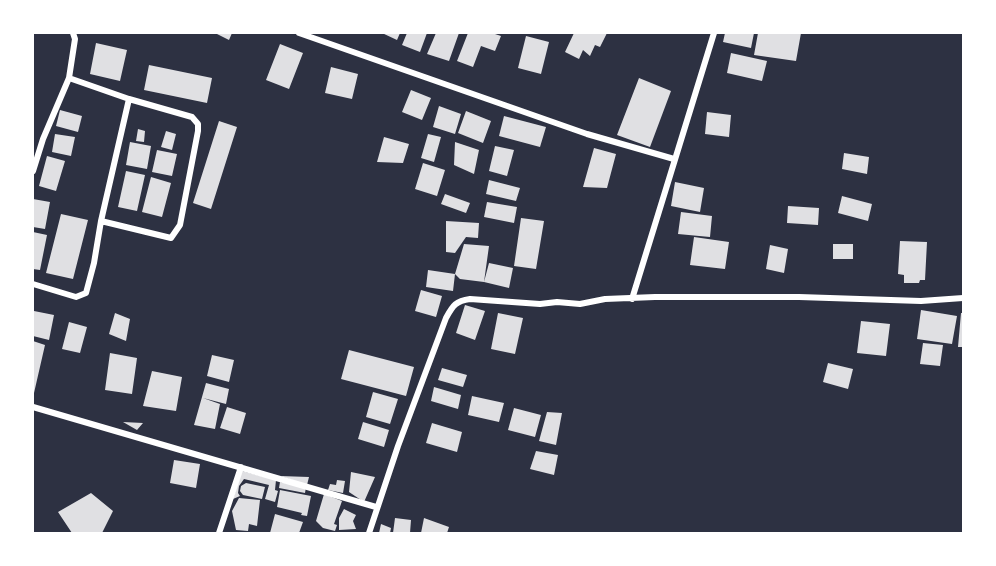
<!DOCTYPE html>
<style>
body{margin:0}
#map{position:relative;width:996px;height:566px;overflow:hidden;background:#2d3142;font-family:Merriweather,serif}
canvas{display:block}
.frame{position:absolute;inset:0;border:34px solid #fff;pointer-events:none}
</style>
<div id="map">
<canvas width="996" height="566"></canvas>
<div class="frame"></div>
</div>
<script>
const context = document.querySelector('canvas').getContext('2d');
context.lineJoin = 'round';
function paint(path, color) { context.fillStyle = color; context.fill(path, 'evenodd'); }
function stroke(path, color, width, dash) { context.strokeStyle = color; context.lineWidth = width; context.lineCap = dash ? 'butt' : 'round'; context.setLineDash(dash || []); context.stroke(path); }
paint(new Path2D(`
 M215,33h17l-3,7z
 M382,33h18l-3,7z
 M407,33h20l-7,19 -18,-7z
 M436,33h23l-10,28 -22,-7z
 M468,33h24l9,3 -6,15 -14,-5 -8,21 -16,-6z
 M574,33h33l-7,14 -5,-2 -5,11 -7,-6 -4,9 -14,-7z
 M725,33h29l-3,15 -28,-6z
 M758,33h43l-5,28 -42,-6z
 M526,36l23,6 -8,32 -23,-6z
 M96,43l31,7 -7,31 -30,-7z
 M280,44l23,9 -14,36 -23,-9z
 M731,53l36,8 -5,20 -35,-8z
 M149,65l63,13 -5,25 -63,-13z
 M331,67l27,7 -6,25 -27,-6z
 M639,78l32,13 -21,56 -33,-12z
 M411,90l20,8 -9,22 -20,-8z
 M439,106l22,8 -6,20 -22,-7z
 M60,110l22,6 -4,16 -22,-6z
 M466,111l25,10 -8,22 -25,-10z
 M707,112l24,3 -2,22 -24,-3z
 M504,116l42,11 -6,20 -41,-11z
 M219,121l18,6 -26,82 -18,-6z
 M138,129l7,2 -1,11 -8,-1z
 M166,131l10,3 -4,16 -11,-3z
 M55,134l20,3 -4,19 -19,-4z
 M428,134l13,3 -7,25 -13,-4z
 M384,137l25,7 -6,19 -26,-1z
 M130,142l21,4 -4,23 -21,-4z
 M455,142l24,8 -5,24 -20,-9z
 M495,146l19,4 -7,26 -18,-5z
 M594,148l22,6 -9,34 -24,-1z
 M157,150l20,4 -5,22 -20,-4z
 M844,153l25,4 -2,17 -25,-5z
 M47,156l18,5 -9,30 -17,-5z
 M423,163l22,7 -8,26 -22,-7z
 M126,171l19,4 -8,36 -19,-4z
 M151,177l20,6 -9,34 -20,-5z
 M489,180l31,8 -4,13 -30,-7z
 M675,182l29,6 -4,24 -29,-6z
 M445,194l25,9 -4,10 -25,-9z
 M842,196l30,8 -4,17 -30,-8z
 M33,199l17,3 -5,27 -12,-2z
 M487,202l30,5 -3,16 -30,-6z
 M788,206l31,2 -1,17 -31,-2z
 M681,212l31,4 -2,21 -32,-3z
 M61,214l27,6 -15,59 -27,-6z
 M521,218l23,3 -8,48 -22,-3z
 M446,221l33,2 -1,15 -12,-1 -11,16 -9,-1z
 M33,232l14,3 -7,35 -7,-1z
 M694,237l35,5 -4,27 -35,-4z
 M900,241l27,1 -2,38h-5l-1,3h-15v-8l-6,-1z
 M464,244l25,2 -5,36 -24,-3 -5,-5z
 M833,244h20v15h-20z
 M770,245l18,4 -4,24 -18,-4z
 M489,263l24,5 -4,20 -25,-6z
 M428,270l27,4 -2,17 -27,-4z
 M421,290l21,6 -6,21 -21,-6z
 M465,305l20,6 -10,29 -19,-7z
 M921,310l36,6 -5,28 -35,-5z
 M34,311l20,4 -5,25 -16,-4z
 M115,313l15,6 -4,22 -17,-7z
 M498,313l25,5 -8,36 -24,-5z
 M961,313h2v34h-5z
 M861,321l29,3 -4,32 -29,-3z
 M69,322l18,5 -7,26 -18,-4z
 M33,341l12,4 -11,48h-1z
 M923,343l20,2 -3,21 -20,-2z
 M349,350l65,17 -8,29 -65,-17z
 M110,353l27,5 -5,36 -27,-4z
 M212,355l22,5 -5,22 -22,-6z
 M828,363l25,6 -5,20 -25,-7z
 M442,368l25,7 -4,12 -25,-7z
 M152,371l30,6 -6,34 -33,-5z
 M206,383l23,6 -3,15 -23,-6 17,6 -5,25 -21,-4z
 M434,387l27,8 -3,14 -27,-8z
 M373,392l25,7 -8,25 -24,-7z
 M472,396l32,7 -5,19 -31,-7z
 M227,407l19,6 -6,21 -20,-6z
 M514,408l27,7 -6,22 -27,-7z
 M547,412l15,1 -6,32 -17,-4z
 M123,422l20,1 -6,7z
 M363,422l26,8 -5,17 -26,-8z
 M432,423l30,9 -5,20 -31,-9z
 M536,451l22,4 -4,20 -24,-6z
 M174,460l26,4 -4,24 -26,-5z
 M242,471l34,9 -1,10 3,1 -3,11 -10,-3 4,-14 -25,-6 -5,7 -1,7 2,3 -7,3z
 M351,472l24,5 -11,25 -15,-10z
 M280,476l29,1 -2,8z
 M337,480l8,1 -2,12 -15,-3 2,-6 6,1z
 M280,482l26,5 -1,6 -26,-5z
 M246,483l19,4 -3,12 -19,-4 -3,-4 1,-5z
 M280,490l31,6 -4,20 -6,-1 1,-2 -25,-6z
 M91,493l22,18 -11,22h-30l-14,-21z
 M324,494l18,7 -8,23 3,1 -2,6 -12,-3 -7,-7z
 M239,498l21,2 -3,26 -8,-2 -1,7 -12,-1 -4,-19z
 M344,509l12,6 -3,6 3,8 -17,1v-12z
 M275,514l28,8 -4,11h-29z
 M395,518l16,2 -1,13h-17z
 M424,518l25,9 -2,6h-26z
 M381,524l10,4 -1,5h-11z`), '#e0e0e3');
stroke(new Path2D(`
 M299,33l288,101 87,25
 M33,171l10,-32 26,-61 6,-39 -2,-6
 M101,221l28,-122
 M33,284l43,13 10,-4 8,-30 7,-42 70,17 9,-13 18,-94v-7l-6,-7 -63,-18 -60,-21
 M632,299l82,-266
 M33,407l343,100
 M219,533l22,-66
 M369,533l29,-87 48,-128c7,-13 10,-17 24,-19l70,5 17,-2 23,2 25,-5 50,-2h144l122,4 42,-3`), '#fff', 6);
</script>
